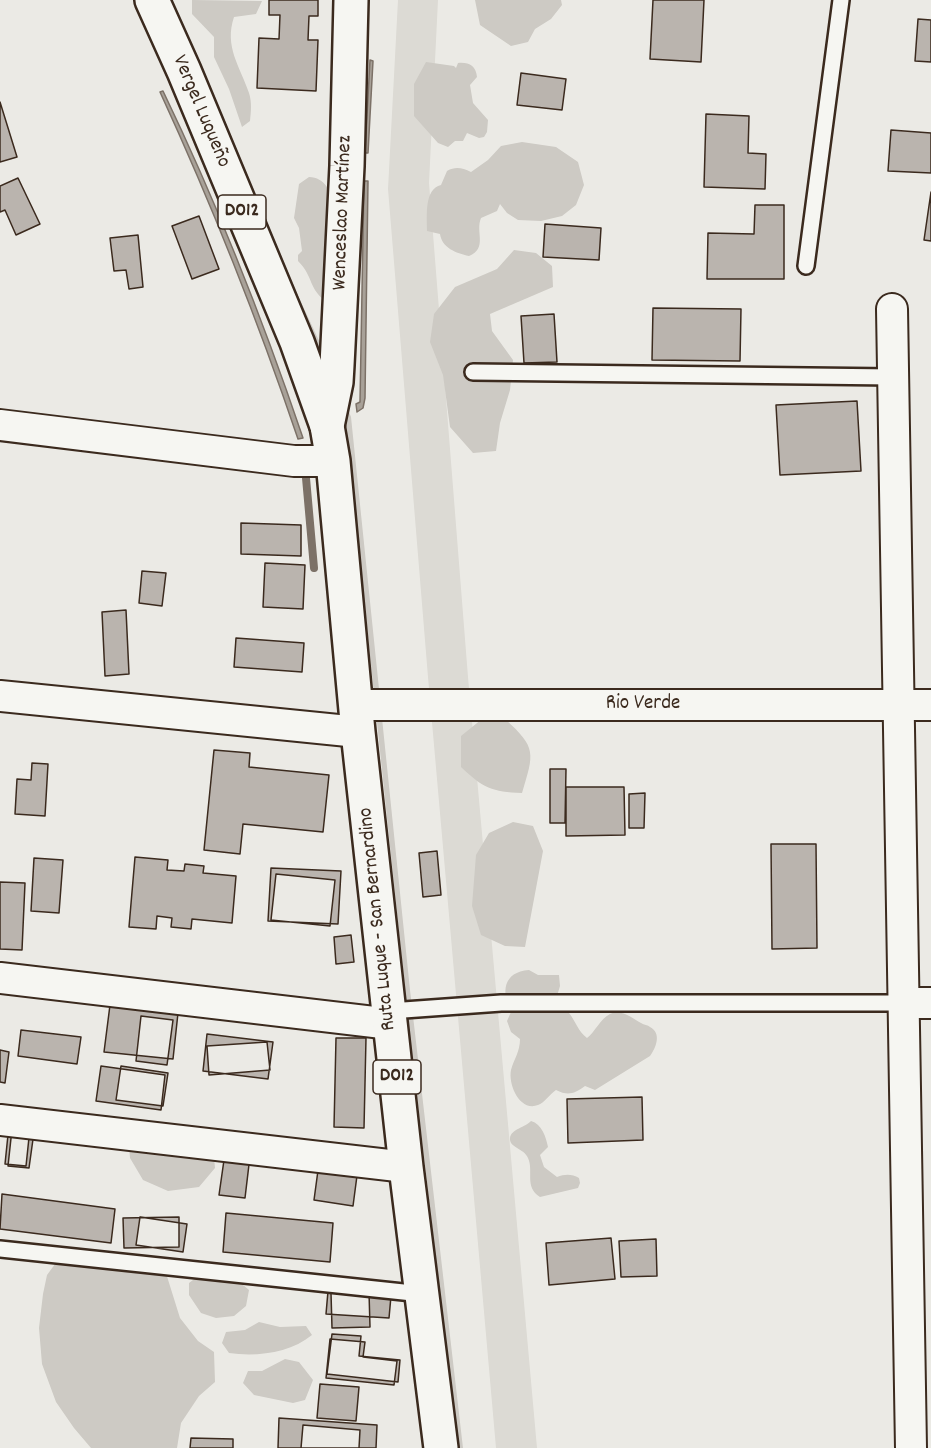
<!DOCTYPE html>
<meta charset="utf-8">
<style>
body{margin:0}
canvas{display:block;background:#ebeae5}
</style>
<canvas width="931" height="1448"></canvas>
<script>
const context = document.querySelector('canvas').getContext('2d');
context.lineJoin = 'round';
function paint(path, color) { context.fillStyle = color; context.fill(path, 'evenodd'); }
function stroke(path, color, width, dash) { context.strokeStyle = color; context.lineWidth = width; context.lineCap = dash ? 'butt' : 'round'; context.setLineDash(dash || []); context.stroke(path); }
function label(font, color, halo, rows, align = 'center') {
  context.font = font + ' Dekko,sans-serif'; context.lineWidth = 4.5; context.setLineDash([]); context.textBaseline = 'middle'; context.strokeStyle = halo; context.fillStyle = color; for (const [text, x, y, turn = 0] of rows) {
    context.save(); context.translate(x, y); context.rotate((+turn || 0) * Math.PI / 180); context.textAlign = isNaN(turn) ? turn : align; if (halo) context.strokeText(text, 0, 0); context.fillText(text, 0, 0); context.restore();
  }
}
paint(new Path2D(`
 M398,0h40l-9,183 39,494 69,771h-41l-68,-771 -40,-488z`), '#dcdad4');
paint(new Path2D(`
 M164,0h7l7,13 115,272 42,90 16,42 59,573 53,458h-5l-48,-411 -65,-620 -14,-40 -22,-44z
 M192,0l70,1 -6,13 -22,3c-10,30 6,49 15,76 3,9 2,19 1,28l-8,6 -13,-38 -15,-32v-20l-22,-23z
 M475,0h86l1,5 -11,14 -16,10 -7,13 -17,4 -31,-21z
 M426,62l28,4 2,2 2,-5c11,-1 18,3 19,14l-7,8 3,18 15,17 -1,12 -3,5 -5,1 -12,-5 -4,8h-8l-7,6 -10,-4 -24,-27v-32z
 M522,142l34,5 22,15 6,23 -8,20 -14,11 -21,5 -23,-1 -11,-7 -7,-9 -3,7 -16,7c-6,14 7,30 -12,38 -13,-3 -27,-8 -29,-22l-13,-3c0,-15 -3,-42 14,-46l6,-14c9,-5 15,-3 24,1l17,-12 13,-14z
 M309,177c32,1 25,54 27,77l-11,12 2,36c-19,-13 -13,-25 -29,-41v-6l4,-4 -3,-23 -5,-10 5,-34z
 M514,250l22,3 16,13 1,21 -63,27 2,17 21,29 -3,30 -10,33 -4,28 -23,2 -23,-26 -7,-52 -13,-33 4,-28 21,-27 42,-18z
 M482,719h23c32,29 29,34 17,74 -30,-1 -39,-5 -61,-26v-31z
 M513,822l20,4 10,25 -18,96 -20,-1 -24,-11 -9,-29 4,-51 13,-22z
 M529,970l9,5h21l1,11 -3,10c4,7 8,11 12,17 7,9 9,18 18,25 8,-6 13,-19 23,-24 12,-5 22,4 31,9 3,2 7,2 9,4 12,6 6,21 0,29l-55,34 -10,-4c-11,8 -17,10 -29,4 -6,4 -12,13 -18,15 -18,7 -30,-20 -27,-35 3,-11 9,-18 9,-31l-9,-7 -4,-11 4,-9c-10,-20 -8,-40 18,-42z
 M531,1121c11,3 15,16 17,26l-8,8 4,12 13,10c8,-3 15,-3 22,1l1,5 -2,5 -38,9c-16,-10 -6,-26 -12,-39 -4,-10 -19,-10 -18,-20 1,-9 16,-11 21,-17z
 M189,1125l24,21 2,22 -16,19 -31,4 -25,-11 -13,-22 -2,-21z
 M61,1256l91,1 13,13 15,48 18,23 16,11 1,30 -16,14 -18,27 -4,25h-86l-17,-20 -18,-26 -14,-38 -3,-36 4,-34 4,-19z
 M197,1277l39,2 13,11 -3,16 -12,10 -18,2 -15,-5 -12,-18v-12z
 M259,1322l21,5 26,-1 6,9c-22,18 -55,22 -83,18l-7,-10 4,-11 19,-2z
 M285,1359l14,3 14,18 -8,20 -12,3 -39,-8 -11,-12 5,-12h14z`), '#cdcac4');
const water = new Path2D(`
 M370,60l3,1 -5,92h-3z
 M163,91c54,112 100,229 140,347l-5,1c-40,-118 -86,-234 -138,-347z
 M364,181h4l-3,217 -2,10 -6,4 -1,-8 4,-2z`);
paint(water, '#a8a198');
stroke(water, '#7c7167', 1.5);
stroke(new Path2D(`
 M306,478l8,90`), '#7c7167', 8);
const building = new Path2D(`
 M269,0h49v16h-9l-1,24h10l-2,51 -59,-3 2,-50 20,1 1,-24h-11z
 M653,0h51l-3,62 -51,-3z
 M918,19l13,1v42l-16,-1z
 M521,73l45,6 -4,31 -45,-5z
 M0,102l17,55 -17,5z
 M706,114l43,2 -1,37 18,1 -1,35 -61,-2z
 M891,130l40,3v40l-43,-2z
 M18,178l22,46 -24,11 -11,-25 -5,2v-26z
 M931,192v49l-7,-1z
 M755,205h29v74h-77l1,-46 46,1z
 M199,216l20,53 -27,10 -20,-53z
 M545,224l56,4 -2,32 -56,-3z
 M138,235l5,52 -14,2 -3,-19 -12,1 -4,-33z
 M653,308l88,1 -1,52 -88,-1z
 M554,314l3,48 -33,1 -3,-47z
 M857,401l4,70 -81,4 -4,-70z
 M241,523l60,2v31l-60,-2z
 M265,563l40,2 -2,44 -40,-2z
 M142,571l24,2 -4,33 -23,-3z
 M126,610l3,64 -24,2 -3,-64z
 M236,638l68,5 -2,29 -68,-5z
 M214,750l36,3 -1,14 80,8 -6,57 -80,-8 -3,30 -36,-4z
 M32,763l16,1 -3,52 -30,-2 2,-35 14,1z
 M550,769h16l-1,54h-15z
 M566,787h58l1,48 -59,1z
 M645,793l-1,35h-15v-34z
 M771,844h45l1,104 -45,1z
 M437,851l4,44 -18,2 -4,-44z
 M135,857l33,3 -1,10 17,1 1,-7 19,2 -1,7 33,3 -4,47 -40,-4 -1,10 -20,-2 1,-9 -15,-2 -1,13 -27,-2z
 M34,858l29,2 -4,53 -28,-2z
 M271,868l70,3 -3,53 -70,-3z
 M276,874l59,6 -5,46 -59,-6z
 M0,882l25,1 -3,67 -22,-1z
 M351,935l3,27 -18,2 -2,-27z
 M110,1005l68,8 -5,46 -69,-7z
 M141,1016l32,4 -6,45 -31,-4z
 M21,1030l60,7 -4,27 -59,-8z
 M207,1034l66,8 -5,37 -65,-8z
 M336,1038h30l-2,90 -30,-1z
 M267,1042l3,28 -61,5 -2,-29z
 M0,1050l9,2 -4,31 -5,-1z
 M101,1066l64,9 -4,35 -65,-9z
 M121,1066l47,7 -5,33 -47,-6z
 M642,1097l1,43 -75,3 -1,-44z
 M9,1125l21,3 -4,38 -21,-2z
 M12,1129l22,3 -5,36 -21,-2z
 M225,1153l25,3 -5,42 -26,-3z
 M319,1163l39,5 -5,38 -39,-6z
 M2,1194l113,15 -4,34 -111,-14z
 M226,1213l107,10 -3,39 -107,-10z
 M140,1217l47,7 -4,28 -47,-7z
 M179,1217v30l-55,1 -1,-30z
 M611,1238l4,41 -66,6 -3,-42z
 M656,1239l1,37 -36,1 -2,-36z
 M328,1291l63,5 -2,22 -63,-4z
 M369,1292l1,35 -38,1 -1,-35z
 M332,1334l29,2 -2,20 41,4 -2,22 -71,-8z
 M330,1339l35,3 -2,15 34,4 -3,24 -68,-7z
 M320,1384l39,3 -3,34 -39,-3z
 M279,1418l98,7 -1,23h-98z
 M303,1425l57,5 -1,18h-58z
 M191,1438l42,1v9h-43z`);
paint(building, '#bab4ae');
stroke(building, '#3b2a1e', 1.5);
const service = new Path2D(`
 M806,266l35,-266
 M473,372l420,5
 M390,1011l111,-8h403
 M0,1249l422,45`);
const minor = new Path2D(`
 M892,309l19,1139
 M0,425l294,36h39
 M0,696l358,36
 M356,705h575
 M0,978l391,46
 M904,1003h27
 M0,1120l406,47`);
const secondary = new Path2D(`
 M327,426l9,-44 1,-17 10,-199 4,-166`);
const primary = new Path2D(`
 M152,0l32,71 113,271 30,84 6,35 25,271 48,435 35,281`);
stroke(service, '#3b2a1e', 20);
stroke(minor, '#3b2a1e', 34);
stroke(secondary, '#3b2a1e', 38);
stroke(primary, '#3b2a1e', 38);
stroke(service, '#f6f6f2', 15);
stroke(minor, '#f6f6f2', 30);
stroke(secondary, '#f6f6f2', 33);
stroke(primary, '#f6f6f2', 33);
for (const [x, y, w] of [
 [242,212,48],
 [397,1077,48]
]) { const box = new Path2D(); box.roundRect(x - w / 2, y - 17, w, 34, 4.5); context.fillStyle = '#f6f6f2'; context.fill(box); stroke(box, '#3b2a1e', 1.5); }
label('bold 20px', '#3b2a1e', null, [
 ["D012",242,212],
 ["D012",397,1077]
]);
label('21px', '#3b2a1e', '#f6f6f2', [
 ["Vergel Luqueño",200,112,67],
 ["Wenceslao Martínez",344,213,-88],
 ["Rio Verde",643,705],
 ["Ruta Luque - San Bernardino",379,919,-96]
]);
</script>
